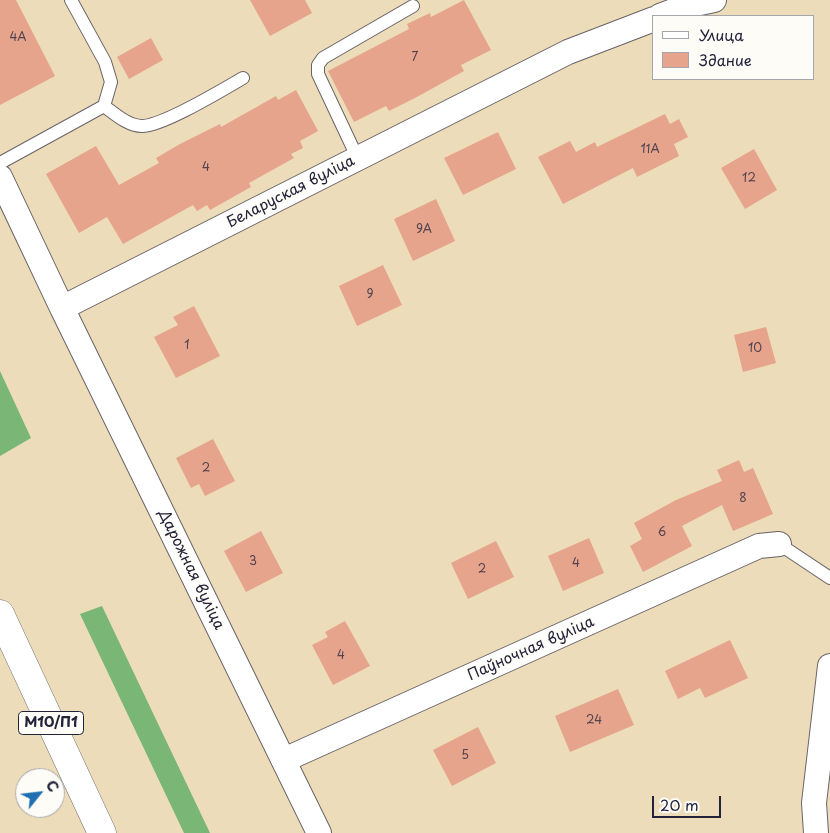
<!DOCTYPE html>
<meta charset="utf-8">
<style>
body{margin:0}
#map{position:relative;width:830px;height:833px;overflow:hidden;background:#eddcb9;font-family:"Playpen Sans",sans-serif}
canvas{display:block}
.legend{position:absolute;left:652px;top:15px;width:162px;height:65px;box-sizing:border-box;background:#fdfcf7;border:1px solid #a5a5ac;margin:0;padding:6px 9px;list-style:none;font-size:15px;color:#22223b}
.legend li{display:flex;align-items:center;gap:10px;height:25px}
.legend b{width:25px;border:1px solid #a5a5ac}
.north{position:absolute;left:15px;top:768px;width:50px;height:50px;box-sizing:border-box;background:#fdfcf7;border:1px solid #a5a5ac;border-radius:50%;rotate:61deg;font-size:14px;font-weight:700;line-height:20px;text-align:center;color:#22223b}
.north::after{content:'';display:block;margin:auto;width:18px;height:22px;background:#1f6fb2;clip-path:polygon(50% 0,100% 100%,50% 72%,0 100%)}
.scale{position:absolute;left:652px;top:796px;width:69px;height:22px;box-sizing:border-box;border:2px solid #22223b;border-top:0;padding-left:6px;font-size:15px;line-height:18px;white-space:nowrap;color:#22223b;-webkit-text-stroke:4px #fdfcf7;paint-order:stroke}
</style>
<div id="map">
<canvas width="830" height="833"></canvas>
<ul class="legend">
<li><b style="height:6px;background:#fff"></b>Улица</li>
<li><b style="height:14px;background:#e5a48b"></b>Здание</li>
</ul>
<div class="north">С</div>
<div class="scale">20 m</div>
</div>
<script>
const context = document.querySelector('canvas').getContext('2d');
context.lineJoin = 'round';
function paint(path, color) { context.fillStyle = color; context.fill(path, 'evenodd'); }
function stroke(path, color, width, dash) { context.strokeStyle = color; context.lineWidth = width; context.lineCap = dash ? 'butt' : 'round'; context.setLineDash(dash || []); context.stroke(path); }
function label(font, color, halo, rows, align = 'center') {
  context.font = font + ' "Playpen Sans",sans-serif'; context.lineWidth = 4; context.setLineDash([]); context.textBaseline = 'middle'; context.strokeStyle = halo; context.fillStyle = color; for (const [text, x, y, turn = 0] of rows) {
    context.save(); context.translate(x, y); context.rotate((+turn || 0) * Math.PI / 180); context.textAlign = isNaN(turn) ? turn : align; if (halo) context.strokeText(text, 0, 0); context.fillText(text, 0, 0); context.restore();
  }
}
paint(new Path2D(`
 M0,371l31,67 -31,18z
 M102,606l108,227h-26l-104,-219z`), '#7ab675');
paint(new Path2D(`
 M0,0h16l39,76 -55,29z
 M250,0h55l7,13 -42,23z
 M464,0l27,50 -30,15 3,6 -49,27 -26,13 -3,-5 -32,16 -26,-51 81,-42 -2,-5 23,-11 1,4z
 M151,38l12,22 -34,19 -12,-22z
 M296,90l22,41 -18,10 3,7 -12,6 3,4 -45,25 2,4 -41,23 -3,-5 -10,6 -4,-6 -70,39 -16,-27 -28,16 -33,-59 50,-28 23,39 40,-22 -3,-5 24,-14 40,-20 1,3 55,-31 2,4z
 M665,114l5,10 9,-5 9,18 -14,7 5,12 -42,21 -4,-9 -70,36 -25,-47 32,-16 6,11 19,-10 2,5z
 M498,132l18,37 -53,26 -19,-37z
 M754,149l23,41 -32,19 -24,-41z
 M436,199l19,42 -42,20 -19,-42z
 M383,265l19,40 -45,21 -18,-40z
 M194,306l26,50 -44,22 -22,-41 24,-12 -5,-8z
 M766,327l10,36 -33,9 -9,-37z
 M213,439l22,42 -30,15 -6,-12 -8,4 -15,-30z
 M739,460l5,12 9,-4 20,46 -40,17 -11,-26 -40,21 10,20 -49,26 -13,-26 12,-7 -8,-16 42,-23 46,-19 -5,-11z
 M261,531l22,42 -37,19 -22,-41z
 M589,538l15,35 -41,18 -15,-35z
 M496,541l18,36 -46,22 -17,-36z
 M345,621l25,45 -37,19 -21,-40 16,-8 -3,-5z
 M730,640l18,38 -43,20 -5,-10 -22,11 -13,-28z
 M618,689l16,36 -64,27 -15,-36z
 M478,727l18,36 -44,23 -19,-36z`), '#e5a48b');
const lane = new Path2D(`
 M104,106c11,8 24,20 38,20 21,0 80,-36 101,-48
 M358,159l-40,-85v-9l5,-7 90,-52
 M0,163l104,-57 7,-24 -6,-20 -34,-62
 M779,544l51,34`);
const street = new Path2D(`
 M660,16l26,-10 28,-6
 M0,177l62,131 506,-256 86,-33
 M62,308l257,525
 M284,760l475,-214 20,-2
 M816,833l-2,-30 16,-137`);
const primary = new Path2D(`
 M0,614l102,219`);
stroke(lane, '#696367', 14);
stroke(street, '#696367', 26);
stroke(primary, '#696367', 29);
stroke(lane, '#fff', 12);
stroke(street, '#fff', 24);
stroke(primary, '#fff', 28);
label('12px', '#53424f', null, [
 ["4А",18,38],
 ["7",415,58],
 ["11А",650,150],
 ["4",206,168],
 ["12",749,179],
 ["9А",424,230],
 ["9",370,295],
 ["1",187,346],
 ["10",755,349],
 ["2",206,469],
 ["8",743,499],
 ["6",662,533],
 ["3",253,562],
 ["4",576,564],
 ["2",482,570],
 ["4",341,656],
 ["24",594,721],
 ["5",465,756]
]);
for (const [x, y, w] of [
 [51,723,65]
]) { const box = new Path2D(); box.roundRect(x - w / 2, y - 11.5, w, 23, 4); context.fillStyle = '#fdfcf7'; context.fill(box); stroke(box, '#22223b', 1); }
label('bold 14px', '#22223b', null, [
 ["М10/П1",51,723]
]);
label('15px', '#22223b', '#fdfcf7', [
 ["Беларуская вуліца",291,192,-27],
 ["Дарожная вуліца",191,570,64],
 ["Паўночная вуліца",531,649,-24]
]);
</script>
